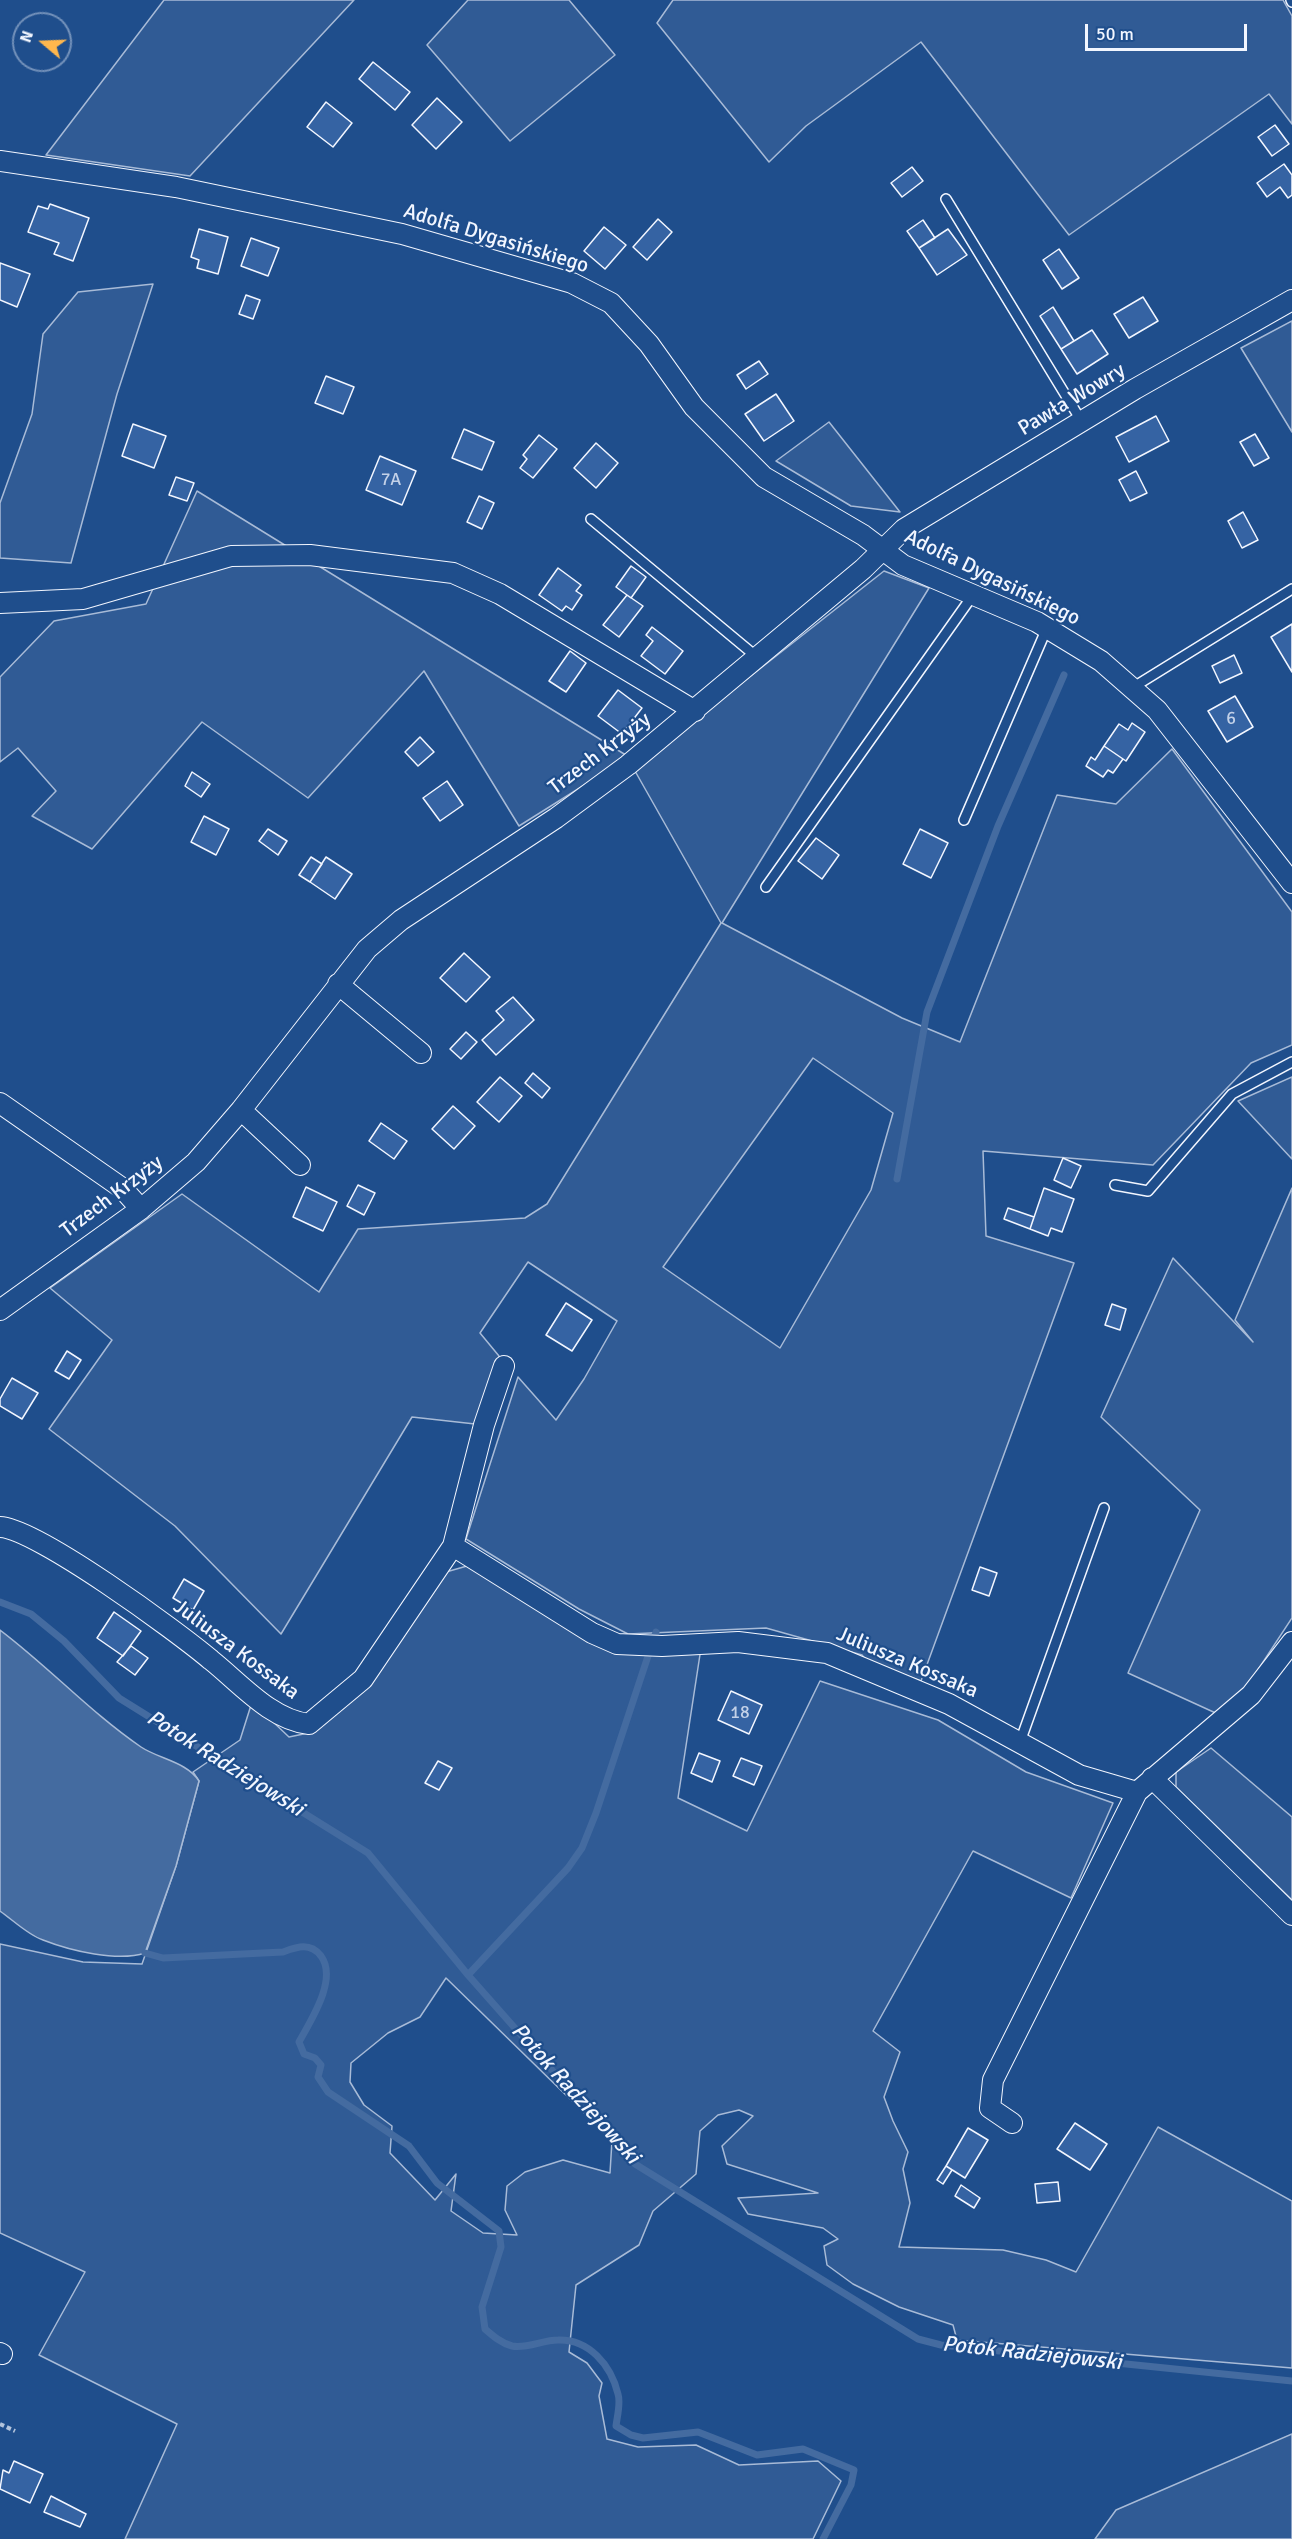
<!DOCTYPE html>
<meta charset="utf-8">
<style>
body{margin:0}
#map{position:relative;width:1292px;height:2539px;overflow:hidden;background:#1f4e8c;font-family:Signika,sans-serif}
canvas{display:block}
.north{position:absolute;left:12px;top:12px;width:60px;height:60px;box-sizing:border-box;background:#1f4e8c;border:2px solid #7391ba;border-radius:50%;rotate:289deg;font-size:16px;font-weight:700;line-height:24px;text-align:center;color:#f2f6ff}
.north::after{content:'';display:block;margin:auto;width:21px;height:27px;background:#ffb74d;clip-path:polygon(50% 0,100% 100%,50% 72%,0 100%)}
.scale{position:absolute;left:1085px;top:24px;width:162px;height:27px;box-sizing:border-box;border:3px solid #f2f6ff;border-top:0;padding-left:8px;font-size:18px;line-height:21px;white-space:nowrap;color:#f2f6ff;-webkit-text-stroke:4px #1f4e8c;paint-order:stroke}
</style>
<div id="map">
<canvas width="1292" height="2539"></canvas>
<div class="north">N</div>
<div class="scale">50 m</div>
</div>
<script>
const context = document.querySelector('canvas').getContext('2d');
context.lineJoin = 'round';
function paint(path, color) { context.fillStyle = color; context.fill(path, 'evenodd'); }
function stroke(path, color, width, dash) { context.strokeStyle = color; context.lineWidth = width; context.lineCap = dash ? 'butt' : 'round'; context.setLineDash(dash || []); context.stroke(path); }
function label(font, color, halo, rows, align = 'center') {
  context.font = font + ' Signika,sans-serif'; context.lineWidth = 4.5; context.setLineDash([]); context.textBaseline = 'middle'; context.strokeStyle = halo; context.fillStyle = color; for (const [text, x, y, turn = 0] of rows) {
    context.save(); context.translate(x, y); context.rotate((+turn || 0) * Math.PI / 180); context.textAlign = isNaN(turn) ? turn : align; if (halo) context.strokeText(text, 0, 0); context.fillText(text, 0, 0); context.restore();
  }
}
const built = new Path2D(`
 M164,0h190l-164,176 -144,-21z
 M468,0h101l46,55 -105,86 -83,-96z
 M673,0h610l9,16v108l-23,-30 -200,141 -148,-193 -115,84 -37,36 -112,-139z
 M153,284l-36,110 -46,169 -71,-5v-55l32,-89 11,-80 35,-42z
 M1292,321v111l-51,-84z
 M829,422l71,90 -49,-6 -75,-45z
 M197,491l432,266 -110,69 -95,-155 -116,127 -106,-76 -110,127 -60,-33 24,-25 -38,-43 -18,14v-85l54,-56 92,-17z
 M884,571l45,17 -207,335 180,95 58,24 97,-247 59,9 56,-55 120,163v133l-41,18 -98,102 -170,-14 3,85 88,27 -153,418 -54,-20 -5,-6 -96,-27 -138,6 -49,-25 -113,-70 52,-162 38,43 28,-41 33,-58 -89,-59 -48,71 19,23 -15,69 -72,-8 -131,217 -106,-108 -126,-97 63,-89 -62,-52 132,-94 137,98 39,-63 167,-11 22,-14 174,-281 -86,-152 37,-33zM813,1058l80,55 -22,77 -91,158 -117,-81z
 M1292,1077v82l-54,-58z
 M1292,1188v430l-46,70 -26,27 -92,-42 72,-163 -99,-93 72,-159 80,84 -18,-22z
 M467,1566l138,83 96,-1 -23,150 69,33 73,-150 118,39 88,52 87,31 -42,95 -98,-47 -100,180 27,21 -16,45 9,24 15,31 -5,17 7,34 -11,44 104,3 43,10 30,12 82,-145 134,74v167l-335,-28 -4,-15 -54,-18 -46,-23 -26,-19 -3,-19 14,-7 -15,-11 -75,-14 -10,-16 80,-5 -91,-29 -5,-18 31,-30 -14,-6 -21,5 -18,16 -4,43 -43,37 -14,34 -63,40 -7,67 18,11 15,20 -3,13 8,43 31,8 58,-2 43,20 79,-4 23,20 -28,58h-688l52,-115 -138,-69 46,-83 -85,-39v-289l83,18 59,2 34,-98 23,-85 -6,-9 47,-32 12,-38 37,35 24,-5 133,-160zM446,1978l166,162 -2,33 -47,-13 -38,12 -18,14 -2,24 12,25 -34,-2 -32,-22 5,-37 -21,26 -45,-47 2,-27 -28,-21 -14,-23 1,-19 37,-30 32,-16z
 M1211,1748l81,69v83l-116,-113v-15z
 M1292,2434v105h-197l21,-29z`);
paint(built, '#305b95');
stroke(built, '#a8bbd7', 1.5);
const water = new Path2D(`
 M0,1630c49,37 90,82 141,117 18,12 46,15 58,34l-23,85 -31,87c-27,9 -74,-2 -102,-13 -15,-5 -30,-20 -43,-29z`);
paint(water, '#446ba0');
stroke(water, '#a8bbd7', 1.5);
stroke(new Path2D(`
 M897,1179l30,-167 71,-186 66,-151
 M0,1602l31,12 33,27 55,57 249,155 100,122 167,189 283,175 23,6 351,36
 M145,1953l18,5 120,-6c14,-5 27,-10 38,4 17,23 -10,64 -22,86l5,12 11,4 6,7 -3,12 10,15 81,54 28,37 62,48 2,16 -19,60 3,22c8,7 16,14 27,17 14,3 31,-6 46,-6 31,-1 53,25 60,54 3,9 -1,23 -2,32l15,9 12,3 55,-6 59,23 46,-6 51,21 -3,15 -28,54
 M468,1975l100,-107 14,-20 14,-35 60,-181`), '#446ba0', 7);
const building = new Path2D(`
 M373,62l37,30 -15,18 -36,-31z
 M437,98l25,24 -26,27 -24,-24z
 M326,102l26,21 -19,24 -26,-20z
 M1275,125l14,19 -17,12 -14,-19z
 M1284,164l8,11v20l-4,3 -8,-11 -13,10 -10,-14z
 M912,167l11,14 -21,16 -11,-14z
 M50,204l39,14 -16,43 -19,-7 5,-11 -31,-11 10,-26 10,3z
 M658,219l14,13 -25,28 -14,-13z
 M923,220l12,18 -16,10 -12,-17z
 M604,227l22,18 -21,24 -21,-18z
 M199,229l29,8 -10,37 -21,-6 2,-8 -8,-3z
 M948,229l19,26 -30,20 -18,-27z
 M251,238l28,10 -11,28 -27,-10z
 M1059,249l20,29 -17,11 -19,-29z
 M0,263l30,11 -13,33 -17,-7z
 M246,295l14,5 -7,19 -14,-5z
 M1143,297l15,24 -29,17 -15,-24z
 M1053,307l21,34 -13,8 -21,-33z
 M1092,330l16,24 -31,20 -16,-25z
 M759,361l9,13 -22,15 -9,-14z
 M326,376l28,11 -11,27 -28,-11z
 M776,394l18,27 -30,20 -19,-27z
 M1156,416l13,25 -40,21 -13,-25z
 M133,424l33,12 -12,32 -32,-12z
 M464,429l30,13 -12,28 -30,-12z
 M1255,434l14,24 -15,8 -14,-24z
 M539,435l18,14 -24,29 -13,-10 7,-9 -4,-4z
 M596,443l22,20 -22,25 -22,-20z
 M380,456l36,15 -14,34 -36,-15z
 M1136,471l11,22 -17,8 -11,-21z
 M176,477l18,6 -7,18 -18,-6z
 M479,496l15,7 -12,26 -15,-7z
 M1243,512l15,28 -16,8 -14,-27z
 M631,566l15,11 -15,21 -15,-11z
 M558,568l23,17 -5,6 6,4 -10,15 -6,-4 -4,5 -23,-16z
 M627,595l16,11 -24,31 -16,-12z
 M1292,624v48l-21,-35z
 M652,627l31,24 -18,23 -24,-18 12,-15 -7,-6z
 M570,651l16,12 -20,29 -17,-11z
 M1234,655l8,18 -22,10 -8,-17z
 M618,690l24,18 -20,26 -24,-18z
 M1235,696l18,31 -26,15 -19,-31z
 M1132,723l13,9 -19,29 -22,-15 15,-22 9,6z
 M420,737l14,15 -16,14 -13,-14z
 M1104,746l19,13 -10,14 -5,-3 -5,7 -17,-11 5,-9 4,3z
 M192,772l18,12 -9,13 -16,-11z
 M447,781l16,24 -23,16 -17,-23z
 M204,816l25,13 -13,26 -25,-13z
 M268,829l19,12 -9,14 -19,-14z
 M920,829l28,14 -17,35 -28,-14z
 M816,838l23,17 -17,24 -24,-18z
 M311,857l11,7 -12,18 -11,-7z
 M326,857l26,17 -17,25 -25,-17z
 M464,953l26,24 -24,25 -26,-24z
 M513,997l21,23 -38,35 -14,-15 22,-20 -8,-9z
 M466,1032l11,10 -16,17 -11,-10z
 M533,1073l17,15 -8,10 -17,-15z
 M500,1077l22,19 -23,26 -22,-20z
 M453,1106l22,20 -21,23 -22,-20z
 M381,1123l26,18 -13,18 -25,-18z
 M1063,1158l18,8 -10,22 -17,-8z
 M358,1185l17,8 -11,22 -17,-9z
 M306,1187l31,15 -14,29 -30,-14z
 M1044,1188l30,11 -12,33 -11,-4 -3,8 -18,-7z
 M1008,1208l26,9 -4,12 -26,-10z
 M566,1303l26,17 -20,31 -26,-16z
 M1112,1304l14,5 -6,21 -15,-5z
 M67,1351l14,9 -12,19 -14,-8z
 M12,1378l26,15 -16,26 -22,-13v-7z
 M980,1567l17,6 -8,23 -17,-6z
 M184,1579l20,12 -11,19 -20,-12z
 M114,1612l27,19 -18,25 -26,-18z
 M131,1646l17,12 -13,17 -18,-13z
 M731,1691l31,14 -13,29 -31,-14z
 M699,1753l21,8 -8,21 -21,-9z
 M741,1758l21,8 -8,19 -21,-9z
 M438,1761l14,7 -13,22 -14,-7z
 M1075,2123l32,21 -17,26 -33,-21z
 M968,2128l20,12 -23,38 -19,-12z
 M946,2166l6,4 -9,14 -6,-4z
 M1058,2182l2,19 -23,2 -2,-19z
 M961,2185l19,13 -6,10 -19,-12z
 M14,2461l29,13 -13,29 -30,-14 3,-19 6,3z
 M51,2496l35,18 -6,13 -36,-15z`);
paint(building, '#3563a3');
stroke(building, '#f2f6ff', 1.5);
const lane = new Path2D(`
 M1291,0l1,2
 M946,199l136,223
 M591,519l167,139
 M1132,688l160,-99
 M964,820l83,-192
 M766,887l207,-292
 M1115,1185l33,6 84,-97 60,-32
 M1020,1742l84,-234`);
const street = new Path2D(`
 M0,161l176,26 226,47 170,49 39,20 38,41 45,63 70,70 99,58 40,30 134,57 64,39 56,49 135,173
 M0,603l83,-4 148,-43 79,-1 143,18 47,21 195,117
 M338,984l83,69
 M0,1103l122,85 19,21
 M241,1110l59,55
 M0,1310l141,-101 55,-47 45,-52 126,-161 34,-29 155,-102 72,-53 235,-196 41,-40 231,-140 157,-89
 M0,1527c36,1 178,105 211,133 29,23 60,60 98,64l54,-45 90,-133 139,87 25,11 45,2 76,-4 89,11 122,51 130,71 58,17 114,-97 41,-53
 M453,1546l31,-121 20,-59
 M1152,1778l140,137
 M1012,2123l-22,-15 3,-28 144,-288
 M0,2353l2,1`);
stroke(lane, '#f2f6ff', 12);
stroke(street, '#f2f6ff', 22);
stroke(new Path2D(`
 M0,2424l15,7`), '#b3c4dc', 4, [4.5, 3]);
stroke(lane, '#1f4e8c', 9);
stroke(street, '#1f4e8c', 20);
label('18px', '#c3d1e8', null, [
 ["7A",391,480],
 ["6",1231,719],
 ["18",740,1713]
]);
label('21px', '#f2f6ff', '#1f4e8c', [
 ["Adolfa Dygasińskiego",496,239,17],
 ["Pawła Wowry",1072,400,-31],
 ["Adolfa Dygasińskiego",992,578,26],
 ["Trzech Krzyży",600,754,-37],
 ["Trzech Krzyży",112,1197,-37],
 ["Juliusza Kossaka",236,1650,37],
 ["Juliusza Kossaka",907,1663,23]
]);
label('italic 22px', '#f2f6ff', '#1f4e8c', [
 ["Potok Radziejowski",225,1764,32],
 ["Potok Radziejowski",575,2094,48],
 ["Potok Radziejowski",1032,2354,6]
]);
</script>
